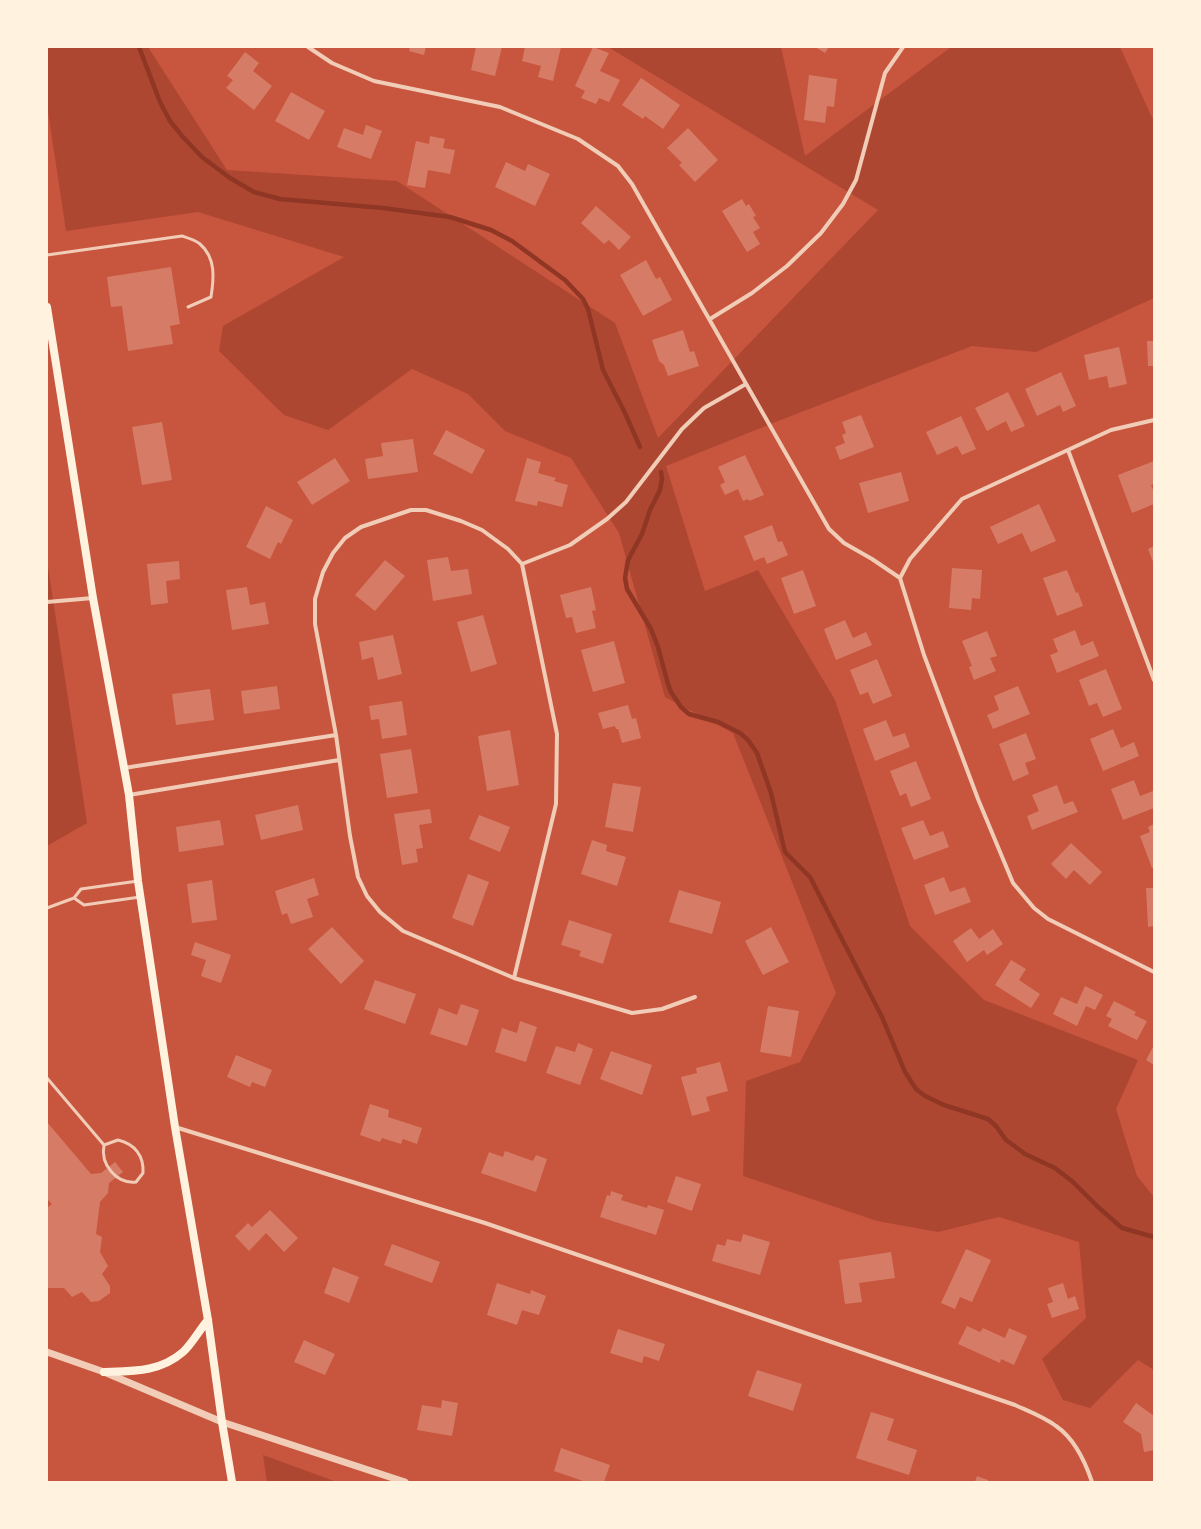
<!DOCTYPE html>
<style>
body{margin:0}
#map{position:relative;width:1201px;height:1529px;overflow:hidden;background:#c8553d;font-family:"Nunito Sans",sans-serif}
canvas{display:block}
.frame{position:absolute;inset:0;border:48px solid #fff3e0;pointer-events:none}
</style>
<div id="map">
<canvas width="1201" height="1529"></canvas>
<div class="frame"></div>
</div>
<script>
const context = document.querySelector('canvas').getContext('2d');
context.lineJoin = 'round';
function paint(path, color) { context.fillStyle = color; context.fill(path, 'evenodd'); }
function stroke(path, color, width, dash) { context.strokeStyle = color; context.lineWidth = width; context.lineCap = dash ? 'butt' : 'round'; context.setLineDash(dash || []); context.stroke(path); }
paint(new Path2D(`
 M47,47h101l79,123 170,11 218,142 43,115 220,-228 -270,-163h173l24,109 146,-109h169l34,75v176l-118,54 -64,-6 -199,77 -107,43 39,125 53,-21 77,130 75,226 74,74 154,60 -22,49 21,67 17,21v173l-16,-10 -48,48 -27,-8 -21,-41 44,-41 -7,-76 -80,-25 -61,15 -61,-11 -134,-45 3,-95 54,-19 36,-69 -103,-260 -68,-36 -46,-164 -48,-75 -66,-27 -37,-37 -56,-25 -84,61 -44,-15 -65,-64 4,-25 121,-69 -146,-45 -132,19 -19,-126z
 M47,560l40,263 -40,23z
 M263,1455l74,27h-70z`), '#ae4732');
stroke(new Path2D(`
 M139,47l21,55 10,19 12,15 20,21 28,21 24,14 26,7 103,9 67,9 41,13 21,11 53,39 18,19 5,10 15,61 22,43 15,34
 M661,472l1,7 -2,11 -10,20 -8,24 -14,26 -3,18 2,11 24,40 7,18 10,37 3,8 10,15 8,7 29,8 22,11 8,7 9,13 14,40 14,59 25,25 72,140 23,55 11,17 9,7 19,9 44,14 8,7 10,14 7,5 12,9 30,14 18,14 24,24 25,22 32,9`), '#8f3625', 4.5);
paint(new Path2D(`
 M410,47h16l-2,8 -15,-4z
 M476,47h26l-7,29 -24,-6z
 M525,47h36l-8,34 -15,-4 3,-11 -19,-5z
 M593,47l16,6 -9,18 20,9 -11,22 -10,-4 -3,6 -15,-6 4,-7 -10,-5z
 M815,47h14l-4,6z
 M245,52l14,11 -6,8 19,15 -18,24 -28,-22 7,-8 -6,-4z
 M809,75l28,4 -3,28 -7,-1 -2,17 -21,-3z
 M641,78l39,27 -17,24 -18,-13 -2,3 -21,-14z
 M291,92l34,19 -16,29 -34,-19z
 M366,125l16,6 -11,28 -34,-12 7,-19 19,7z
 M688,128l30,32 -23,22 -16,-17 3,-2 -15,-15z
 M430,136l15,3 -2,9 12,2 -5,24 -22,-4 -3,18 -18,-3 9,-44 13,3z
 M506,162l19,9 3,-7 22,10 -15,32 -40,-19z
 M742,199l4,7 3,-2 7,12 -3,1 7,11 -7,4 7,12 -13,8 -25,-41z
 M596,206l35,31 -12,13 -10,-10 -5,4 -23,-21z
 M646,260l10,19 4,-2 12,23 -29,16 -23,-41z
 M171,267l9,57 -10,2 3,18 -45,7 -6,-45 -11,1 -4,-30z
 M683,330l7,22 4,-1 5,15 -31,10 -4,-11 -5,-4 -7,-21z
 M1147,341h7v25h-6z
 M1119,347l8,37 -18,4 -2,-12 -18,4 -5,-25z
 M1061,372l15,34 -13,6 -3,-7 -23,11 -12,-27z
 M1008,392l17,34 -14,6 -5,-11 -19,10 -12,-23z
 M861,415l13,32 -34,13 -5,-13 10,-4 -3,-8 4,-2 -4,-11z
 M961,416l15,33 -14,6 -5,-9 -20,9 -11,-23z
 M162,422l10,58 -30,5 -10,-58z
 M446,430l39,20 -13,24 -39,-20z
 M413,439l5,33 -50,7 -3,-20 18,-3 -2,-13z
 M745,455l19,40 -15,6 -1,-2 -5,2 -5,-12 -13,6 -5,-10 5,-3 -7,-15z
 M335,458l15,23 -38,24 -15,-23z
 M527,458l14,4 -3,11 18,5 -2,3 14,4 -6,22 -24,-6 -1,5 -22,-5z
 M1154,461v23l-3,1 3,7v12l-22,9 -14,-38z
 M901,472l8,29 -41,12 -9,-30z
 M1039,504l17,37 -25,11 -9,-19 -24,11 -8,-17z
 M266,506l27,14 -12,24 -3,-2 -8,17 -24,-12z
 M772,525l6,17 4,-1 6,14 -21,9 -3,-7 -10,4 -10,-25z
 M1154,546v18l-6,-15z
 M448,557l3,14 17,-2 4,25 -39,7 -6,-41z
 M385,560l20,16 -30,35 -20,-16z
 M179,561l1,18 -14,2 2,22 -17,2 -4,-41z
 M952,568l30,2 -2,29 -8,-1 -1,12 -22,-2z
 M803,570l13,36 -22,8 -13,-36z
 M1067,570l9,23 2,-1 5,14 -26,10 -14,-38z
 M247,587l3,18 15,-3 4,22 -37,6 -6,-40z
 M591,587l5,23 -4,1 4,17 -20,5 -4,-16 -6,1 -6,-23z
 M483,615l14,49 -26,8 -14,-50z
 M845,620l8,18 13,-6 6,13 -36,15 -12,-31z
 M1075,630l6,16 12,-5 6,15 -42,17 -7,-18 8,-3 -5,-13z
 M987,631l10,25 -7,2 6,13 -22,9 -5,-13 3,-1 -10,-25z
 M393,635l9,39 -24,6 -5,-23 -11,3 -3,-18z
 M614,641l11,42 -32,9 -12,-42z
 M877,659l15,37 -19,8 -5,-12 -8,3 -10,-25z
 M1106,669l16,40 -19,8 -6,-14 -8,3 -10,-26z
 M277,686l3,23 -36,5 -3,-23z
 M1018,686l12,28 -37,15 -6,-14 12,-5 -5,-14z
 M210,689l4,31 -38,5 -4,-31z
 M402,701l5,34 -25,4 -3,-20 -8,1 -2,-14z
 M628,705l4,14 4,-1 5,20 -19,5 -4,-14h-2l-1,-3 -12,3 -5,-16z
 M886,720l7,17 12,-4 5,14 -35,14 -12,-32z
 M1113,729l8,19 13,-6 5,14 -36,15 -13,-32z
 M510,730l9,55 -32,6 -9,-55z
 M1026,733l10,26 -11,4 4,11 -16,7 -14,-37z
 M411,749l7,44 -31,5 -7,-44z
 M916,761l15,38 -20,8 -5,-14 -6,3 -10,-25z
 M1134,780l6,16 13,-5 1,4v13l-31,12 -12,-31z
 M613,783l28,4 -8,45 -28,-5z
 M1057,785l7,19 9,-3 5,11 -46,18 -5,-14 12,-5 -7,-16z
 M298,805l5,25 -42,10 -6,-25z
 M430,809l2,14 -13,2 4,23 -7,1 2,13 -16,3 -8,-51z
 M479,815l31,12 -10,25 -31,-13z
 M220,820l4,25 -45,7 -3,-25z
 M923,820l7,16 13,-5 6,16 -35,13 -13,-32z
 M1154,824v43l-2,1 -12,-32 10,-4 -2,-5z
 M592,840l15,5 -1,6 20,6 -9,29 -36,-12z
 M1071,843l31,29 -12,13 -16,-15 -8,9 -15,-15z
 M468,874l21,8 -16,44 -21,-8z
 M944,877l6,15 15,-5 6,15 -36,13 -11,-30z
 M314,878l5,17 -12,4 6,18 -22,7 -4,-11 -5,2 -7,-24z
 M212,880l5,40 -25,3 -5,-39z
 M1146,888h8v38l-6,1z
 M679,890l42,12 -9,32 -43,-12z
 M569,920l43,14 -9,30 -24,-8 2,-5 -20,-6z
 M332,927l32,34 -23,23 -33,-35z
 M771,927l18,35 -26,13 -18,-34z
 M971,928l8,11 14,-10 10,15 -16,11 -3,-5 -17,12 -14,-21z
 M195,942l36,13 -10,28 -20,-7 5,-16 -15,-5z
 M1011,960l15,9 -7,11 21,14 -9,14 -36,-23z
 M375,980l41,14 -11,30 -41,-15z
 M1085,986l18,9 -8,15 -9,-4 -9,20 -24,-12 8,-17 16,7z
 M1114,1001l22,11 -2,3 13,6 -10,19 -29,-14 4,-7 -6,-3z
 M461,1004l18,6 -12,36 -37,-12 9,-26 18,7z
 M768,1006l31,5 -8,46 -31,-5z
 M520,1021l17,6 -11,35 -31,-10 7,-24 15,5z
 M578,1043l15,6 -13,36 -34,-12 10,-27 19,6z
 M1154,1045v20l-8,-5z
 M611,1051l41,14 -10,30 -42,-16z
 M236,1055l36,15 -7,17 -13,-5 -2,5 -23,-10z
 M720,1062l8,29 -22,6 4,14 -18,5 -11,-39 16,-4 -1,-5z
 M370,1104l19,6 -1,7 34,11 -5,16 -14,-5 -2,5 -19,-6 -2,4 -20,-7z
 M47,1122l44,52 10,-1 14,-11 8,10 -14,11 -1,10 -8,9 -4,32 6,3 -2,15 8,14 -6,8 8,12v7l-11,8 -8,1 -9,-10 -10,5 -8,-9h-17v-80l5,-4 -5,-5z
 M505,1151l28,10 3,-6 11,4 -11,33 -55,-19 8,-21 14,5z
 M676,1176l25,8 -9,27 -25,-9z
 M611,1191l12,4 -2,5 26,8 1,-3 16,5 -8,25 -56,-18 7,-22 3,1z
 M270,1210l28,28 -14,14 -18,-19 -17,18 -14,-15 13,-13 4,4z
 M743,1234l27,8 -10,33 -48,-14 5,-17 8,2 2,-7 14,3z
 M392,1244l48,18 -8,21 -48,-18z
 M966,1249l25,11 -19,42 -12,-5 -5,12 -14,-6z
 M891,1252l4,26 -36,5 3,19 -17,2 -6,-44z
 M333,1267l26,10 -10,26 -25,-10z
 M497,1283l33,11 1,-4 15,6 -7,19 -17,-5 -5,15 -30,-10z
 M1063,1283l5,16 7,-3 4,13 -27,9 -5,-14 6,-2 -5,-14z
 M967,1326l13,6 3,-4 22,10 4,-10 18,8 -13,29 -13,-6 -1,4 -42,-19z
 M618,1329l47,15 -6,17 -15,-5 -2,7 -32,-10z
 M304,1340l31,14 -10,21 -31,-13z
 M757,1370l45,14 -9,27 -45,-15z
 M442,1400l16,3 -6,33 -35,-6 5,-25 19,3z
 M1136,1403l18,13v34l-10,2 -3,-18 -18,-12z
 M871,1412l23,7 -7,21 30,10 -8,25 -53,-17z
 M561,1448l49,17 -6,17h-18l-32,-11z
 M977,1476l11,4v2h-13z`), '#d67c66');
stroke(new Path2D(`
 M47,255l135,-19c6,2 13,4 18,8 16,14 14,34 11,53l-23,10
 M138,881l-57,8 -7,9 10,7 56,-8
 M47,908l27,-10
 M47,1078l57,67
 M118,1140c17,4 26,16 25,33l-7,9c-19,2 -36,-17 -32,-37z`), '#f1ccb7', 3);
stroke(new Path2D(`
 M308,47l24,16 42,18 126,26 78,32 40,27 14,18 197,345 15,14 28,16 28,19
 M710,319l42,-26 35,-27 34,-33 22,-29 13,-24 29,-107 18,-26
 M1154,420l-43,10 -149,69 -52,60 -10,19 24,77 54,144 35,84 21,25 14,11 106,53
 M1068,450l86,230
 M522,564l48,-19 37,-26 19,-17 56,-73 22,-21 42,-24
 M47,602l46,-4
 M124,768l212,-33
 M129,795l210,-35
 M514,978l42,-174 1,-70 -35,-170 -14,-15 -26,-19 -21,-9 -35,-11h-15l-50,17 -16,11 -12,15 -10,19 -8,27v25l21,111 14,101 8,41 9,19 13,16 23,19 111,47 118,35 30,-4 33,-12
 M175,1127l310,96 530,182c13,6 29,12 41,21 19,13 29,35 36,56`), '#f1ccb7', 4);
stroke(new Path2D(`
 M47,1352l57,20 118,50 183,60`), '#f1ccb7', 7);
stroke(new Path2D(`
 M47,307l46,291 36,197 9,86 37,246 33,193 14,102 10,60
 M104,1372c30,-1 56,0 79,-20 9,-8 17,-23 25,-32`), '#fff3e0', 8);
</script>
